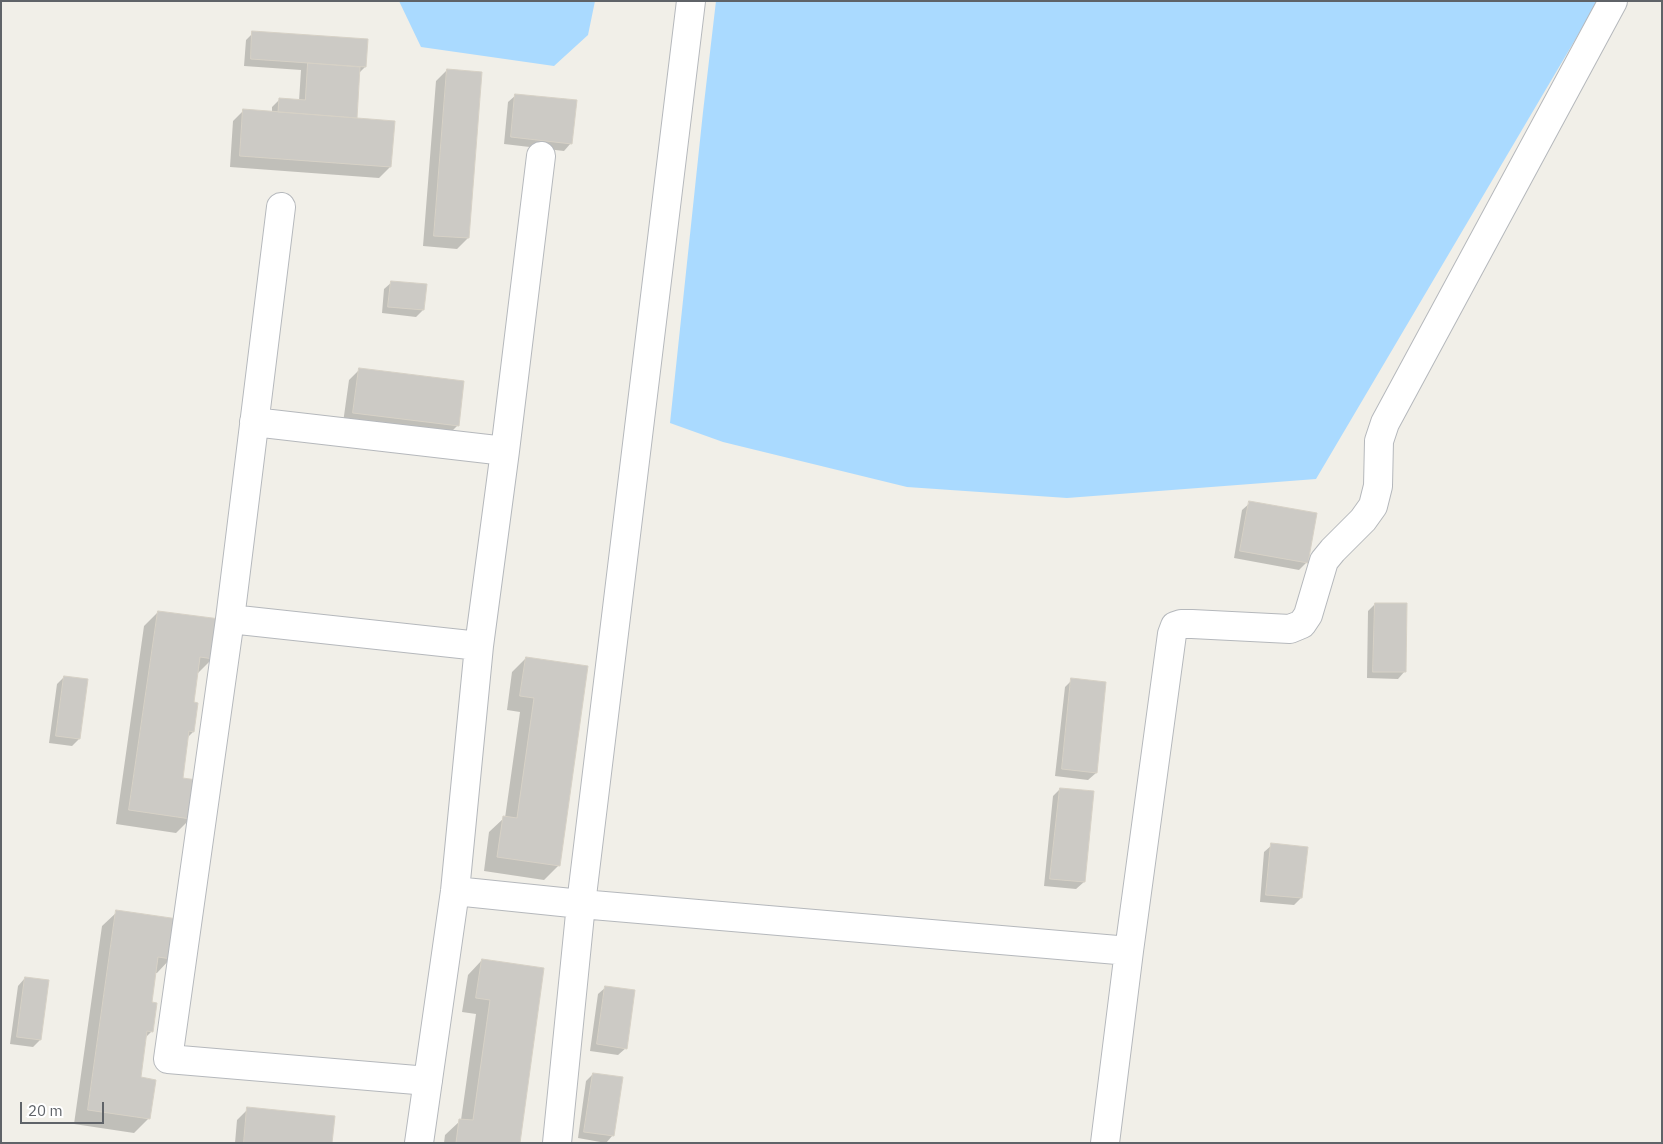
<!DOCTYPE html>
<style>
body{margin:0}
#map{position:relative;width:1663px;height:1144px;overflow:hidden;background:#f1efe8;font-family:"IBM Plex Sans",sans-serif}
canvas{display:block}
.frame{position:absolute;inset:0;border:2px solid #5f6368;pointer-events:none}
.scale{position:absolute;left:20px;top:1102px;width:84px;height:22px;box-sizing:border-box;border:2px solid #5f6368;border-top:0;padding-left:6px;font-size:15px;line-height:18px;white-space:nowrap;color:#5f6368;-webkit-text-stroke:4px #fff;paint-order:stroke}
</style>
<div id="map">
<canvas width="1663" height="1144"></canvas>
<div class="frame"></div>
<div class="scale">20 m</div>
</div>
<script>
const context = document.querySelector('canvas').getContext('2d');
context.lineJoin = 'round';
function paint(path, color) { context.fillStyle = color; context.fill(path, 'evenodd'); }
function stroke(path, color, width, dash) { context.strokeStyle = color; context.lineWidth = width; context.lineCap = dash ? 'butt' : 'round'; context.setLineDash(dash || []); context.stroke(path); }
paint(new Path2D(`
 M399,1h196l-7,34 -34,31 -133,-19z
 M716,1h882l-282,478 -249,19 -160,-11 -184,-45 -53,-19 33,-311z`), '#aadaff');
paint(new Path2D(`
 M253,33l112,34 -6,6 -3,46 34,48 -11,11 -149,-11 3,-46 11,-11 28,2v-5l7,-7 20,1 2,-31 -57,-4 2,-26z
 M447,70l21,168 -11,11 -34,-3 13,-165z
 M516,95l55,48 -7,8 -60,-7 4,-42z
 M392,282l31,28 -7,7 -34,-4 2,-24z
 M360,369l98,56 -11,11 -104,-13 6,-43z
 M1250,503l57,59 -8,8 -65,-12 8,-48z
 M1375,604l30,67 -7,8 -31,-1 1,-67z
 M158,612l55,46 -15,15h-1l-5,30 1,29 -6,6 -6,41 9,40 -14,14 -60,-9 28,-198z
 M526,658l61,9 -28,198 -15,15 -60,-9 5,-39 15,-14h1l15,-106 -13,-2 5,-38z
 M64,677l15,62 -7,7 -23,-3 8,-59z
 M1072,680l24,93 -8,7 -33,-4 10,-89z
 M1060,789l33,3 -9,90 -8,7 -32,-3 9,-90z
 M1272,845l29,53 -7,7 -34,-3 4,-50z
 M117,912l54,46 -14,15h-2l-4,30 1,28 -7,7 -6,41 10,39 -15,15 -60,-9 28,-198z
 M482,960l61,9 -25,174h-74l1,-8 16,-15 15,-106 -14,-2 6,-37z
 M25,978l15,62 -7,7 -23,-3 8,-58z
 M606,987l20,61 -8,7 -28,-4 8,-57z
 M593,1074l20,61 -7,8 -28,-5 8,-57z
 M248,1109l83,34h-96l2,-23z`), '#0003');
const building = new Path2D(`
 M252,31l116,8 -2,28 -115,-8z
 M308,63l52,4 -3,51 -79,-6 1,-14 26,2z
 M447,69l35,3 -13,166 -35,-2z
 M515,94l62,6 -5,44 -61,-7z
 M243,109l152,12 -4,46 -151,-11z
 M391,281l36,3 -3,26 -36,-3z
 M359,368l105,13 -5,45 -106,-13z
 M1249,501l68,12 -9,50 -68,-12z
 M1375,603h32l-1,69h-33z
 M158,611l62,8 -6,40 -14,-2 -6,45 4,1 -4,29 -5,-1 -6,47 14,2 -6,39 -62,-9z
 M526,657l62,9 -28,200 -63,-9 6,-41 14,2 17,-120 -14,-2z
 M64,676l24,3 -8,60 -24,-3z
 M1071,678l35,4 -9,91 -35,-4z
 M1060,788l34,3 -9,91 -35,-3z
 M1271,843l37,4 -6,51 -36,-3z
 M116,910l62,9 -6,40 -14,-2 -6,45 5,1 -4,29 -6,-1 -6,46 15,3 -6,39 -62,-9z
 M482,959l62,9 -24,175h-64l3,-24 14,1 17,-120 -14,-2z
 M25,977l24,3 -8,60 -24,-3z
 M605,986l30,4 -8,59 -30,-5z
 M593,1073l30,4 -9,59 -30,-4z
 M247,1107l88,9 -3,27h-88z`);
paint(building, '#cccac5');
stroke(building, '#d6d1c6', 1);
const minor = new Path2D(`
 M281,207l-51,412 -62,440 260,22
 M254,422l251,29
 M230,619l249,27
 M455,891l126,13 548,47
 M419,1143l36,-252 24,-245 26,-195 36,-295
 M557,1143l24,-239 110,-903
 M1105,1143l24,-192 43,-317 3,-8 6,-2h11l98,5 12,-5 6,-9 16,-54 9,-11 30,-30 10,-14 5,-20 1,-45 6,-18 228,-422`);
stroke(minor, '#b5b8bc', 30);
stroke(minor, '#fff', 28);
</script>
